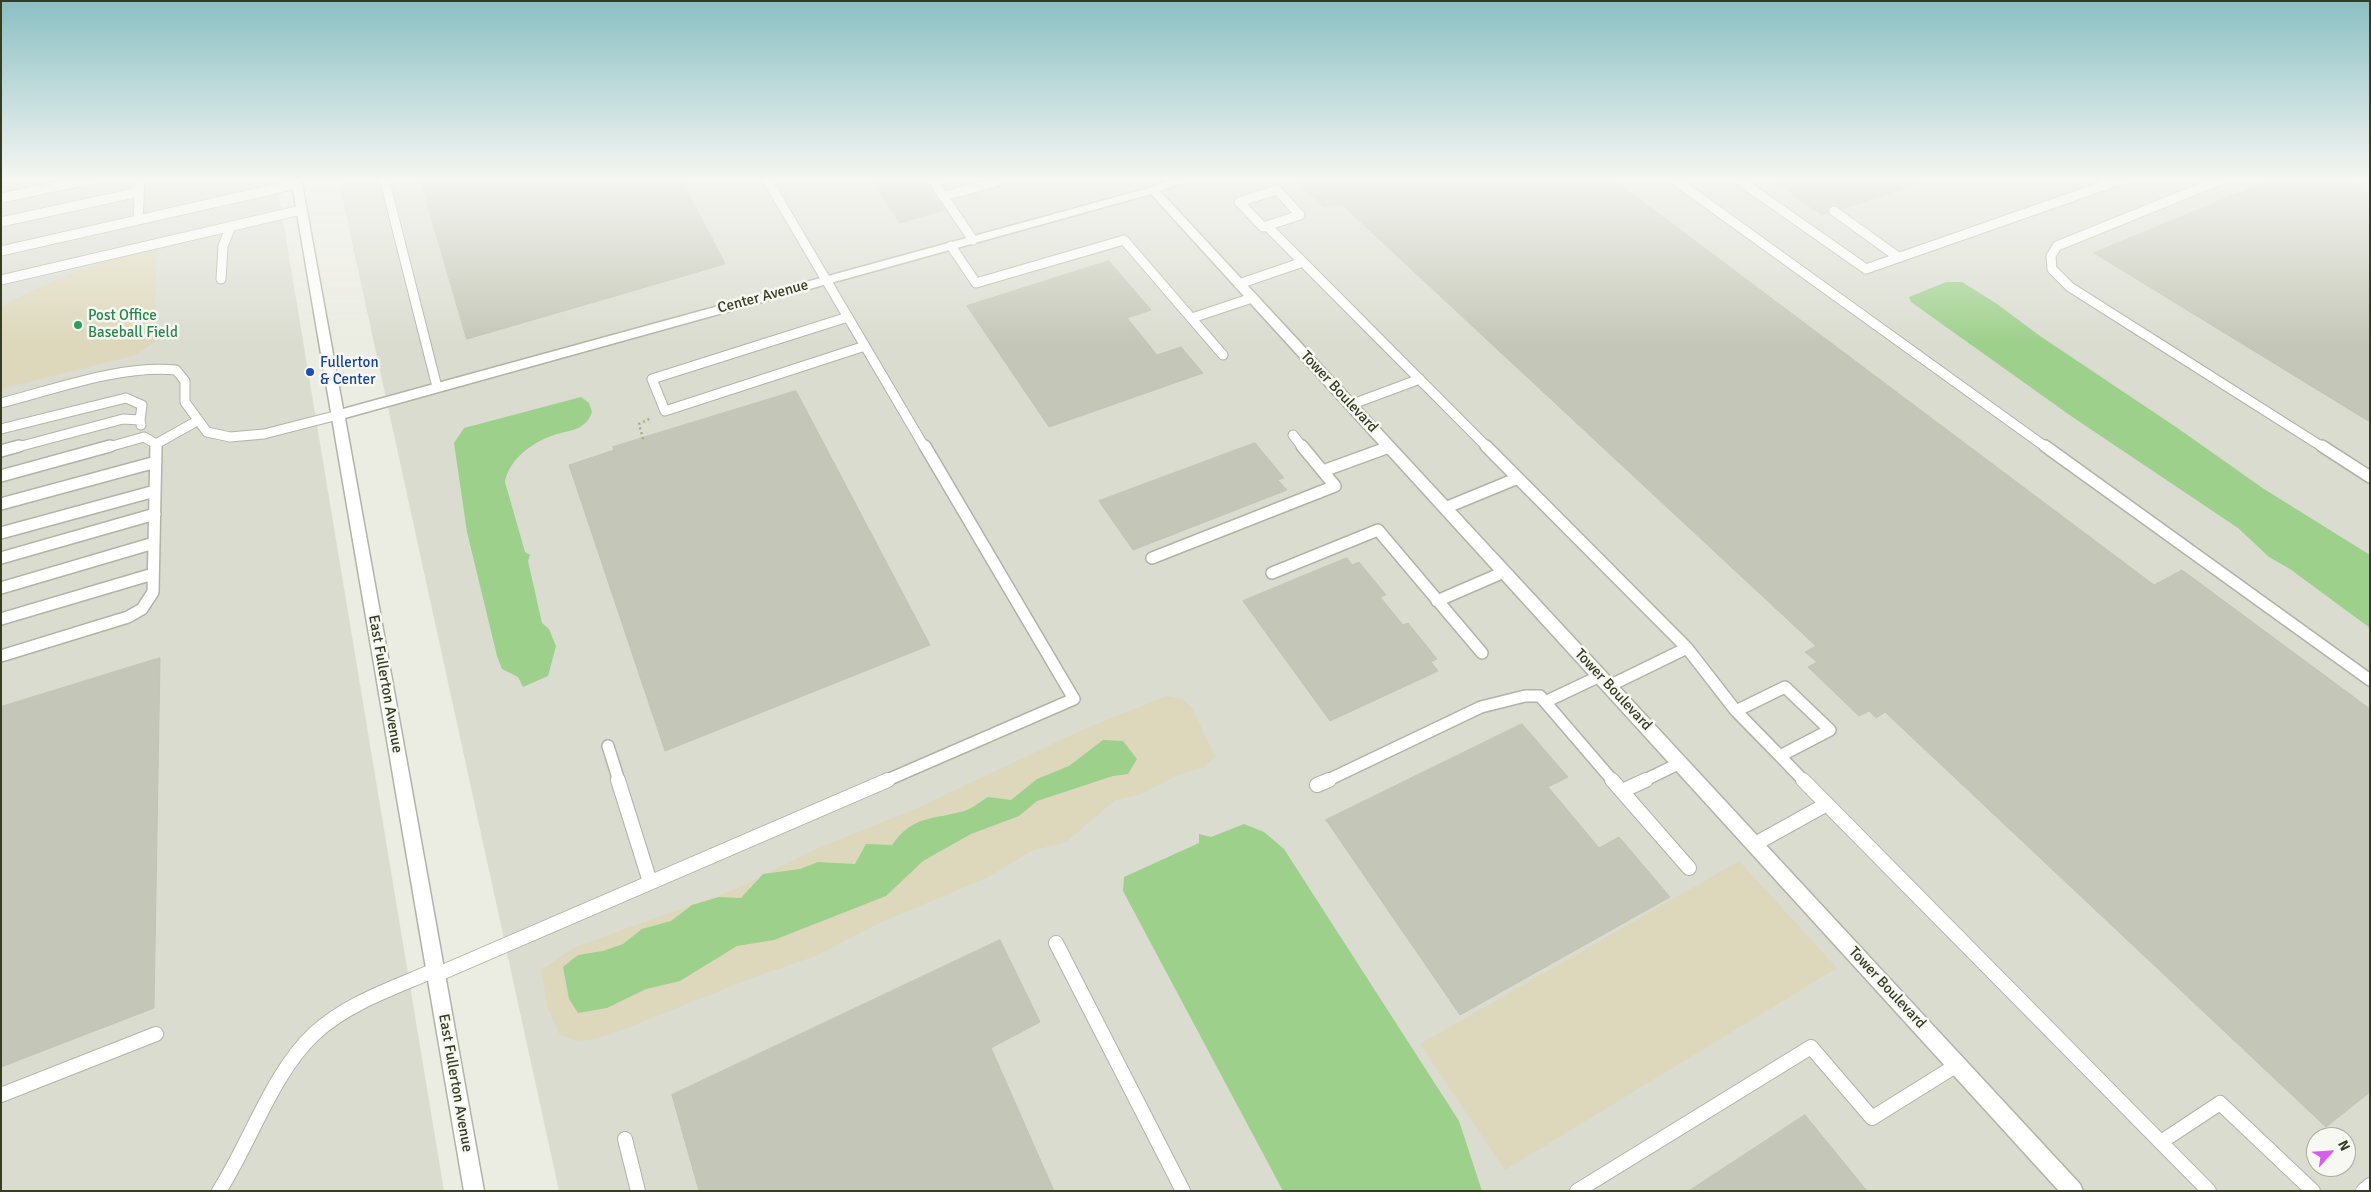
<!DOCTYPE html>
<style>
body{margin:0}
#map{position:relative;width:2371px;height:1192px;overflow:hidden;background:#ebece2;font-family:Signika,sans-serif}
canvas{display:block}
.frame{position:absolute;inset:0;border:2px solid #343d22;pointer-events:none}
.north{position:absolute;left:2306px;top:1127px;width:50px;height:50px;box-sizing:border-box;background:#f8f8f3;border:1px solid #aaad9f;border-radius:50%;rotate:64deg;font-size:14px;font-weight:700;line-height:20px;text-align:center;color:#343d22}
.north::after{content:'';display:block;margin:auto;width:18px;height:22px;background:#d75def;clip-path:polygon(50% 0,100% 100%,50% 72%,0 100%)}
</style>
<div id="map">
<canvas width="2371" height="1192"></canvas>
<div class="frame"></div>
<div class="north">N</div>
</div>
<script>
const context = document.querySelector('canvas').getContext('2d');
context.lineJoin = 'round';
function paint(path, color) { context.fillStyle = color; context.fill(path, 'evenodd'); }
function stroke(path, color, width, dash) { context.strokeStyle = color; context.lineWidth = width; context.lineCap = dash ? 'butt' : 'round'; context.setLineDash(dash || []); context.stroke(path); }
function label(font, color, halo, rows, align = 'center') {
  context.font = font + ' Signika,sans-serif'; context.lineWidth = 5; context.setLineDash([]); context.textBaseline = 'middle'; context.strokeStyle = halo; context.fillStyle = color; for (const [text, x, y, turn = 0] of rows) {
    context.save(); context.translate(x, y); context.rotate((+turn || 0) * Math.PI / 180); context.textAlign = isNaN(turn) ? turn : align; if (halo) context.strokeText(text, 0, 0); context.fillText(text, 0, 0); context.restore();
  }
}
paint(new Path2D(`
 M1,178h275l168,1013h-443z
 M338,178h2032v1013h-1811zM2316,1137h30v30h-30z`), '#dadcd0');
paint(new Path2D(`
 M156,247l-1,95 -19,13 -135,34v-82c50,-28 100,-46 155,-60z
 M1167,696l16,3 9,9 23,48 -10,11 -25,7 -41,21 -24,5 -49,42 -34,9 -44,26 -113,48 -59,31 -62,21 -145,58 -30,7 -19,-7 -12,-26 -7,-39 34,-23 161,-58 75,-38 106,-43 165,-78z
 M1739,861l98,107 -332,202 -85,-126z`), '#ddd8bb');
paint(new Path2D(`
 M1946,282h16l35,22 43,32 136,91 88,62 106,66v73l-80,-59 -21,-12 -31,-29 -167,-112 -160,-114 -2,-5z
 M581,397l8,6 3,9c-6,18 -21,18 -38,23 -21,7 -45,24 -49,47l20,70 5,3 -2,6 14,62 7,6 7,17 -8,30 -25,11 -5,-10 -16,-8 -5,-13 -30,-124 -13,-89 10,-15z
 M1103,740l20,1 14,18 -9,15 -15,2 -76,25 -18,15 -48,18 -48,27 -37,35 -112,44 -37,6 -57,35 -34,8 -39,19 -29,5 -9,-14 -6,-32 15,-12 25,-4 20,-7 19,-15 29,-8 21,-16 27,-8 22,1 22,-24 37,-5 18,-7 37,2 11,-20 26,1c21,-30 40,-25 72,-34 8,-2 17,-10 24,-14l23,3 26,-21 32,-13z
 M1244,824l20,8 20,17 175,272 23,70h-199l-160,-300 1,-14 75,-34v-9l12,3z`), '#9dd08b');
const building = new Path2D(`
 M420,178h261l44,86 -258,75z
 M898,178h23l23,32 -44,13 -26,-39z
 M1321,178h290l543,407 28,-15 188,139v383l-44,35 -441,-415 -9,6 -7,-7 -10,5 -51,-49 9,-5 -12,-10 11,-6 -464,-432 -9,-9 -20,2 -24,-23z
 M1770,178h154l1,3 -83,28 -10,-4 -4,3v5l-6,2z
 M2275,178h65l30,15v229l-276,-169z
 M1109,261l42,49 -24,8 30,37 24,-8 22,26 -154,54 -82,-121z
 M796,391l134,254 -265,106 -96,-286 45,-15 -1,-3z
 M1255,443l29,35 -6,2 9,10 -154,60 -34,-49z
 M1347,558l5,7 7,-3 27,33 -6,2 23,28 5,-2 29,36 -6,3 7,9 -108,50 -87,-120z
 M160,658l-6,350 -153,59v-360z
 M1522,724l46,53 -20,10 51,61 20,-11 51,60 -210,118 -134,-195z
 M1000,940l40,82 -49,26 63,143h-355l-27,-96z
 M1805,1115l62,76h-178z`);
paint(building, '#c4c7b7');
stroke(building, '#c2c5b5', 1);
const laneFar2 = new Path2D(`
 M384,178l53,209
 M766,178l159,270
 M931,178l42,62
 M1672,178l375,270
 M1736,178l130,91 260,-91
 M2225,178l-168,68 -6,10 1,13 18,18 254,161
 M1277,190l23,25 -37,12 -24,-25z
 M944,196l52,-14
 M1,198l96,-20
 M1834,211l64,46
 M138,220l2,-42
 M1,222l138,-30
 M1267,226l221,222
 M951,246l25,37 148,-43 99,115
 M1,251l296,-67
 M221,279l2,-33 8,-20
 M1,280l300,-70
 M1239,284l64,-22
 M848,317l-196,62 13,32 200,-65
 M1192,318l60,-20
 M1,403c55,-14 118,-38 175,-33l9,11v21l22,30 23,5 34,-3 74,-19
 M1350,405l70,-26
 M1,429l125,-31 16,7 -2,15
 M1293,435l10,13
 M14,448l109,-29 17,1 1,5
 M105,448l39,-11 12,7
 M156,448v-4l41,-23
 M1387,448l2,-1`);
const laneFar1 = new Path2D(`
 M1486,446l201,202 -78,38
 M2045,446l325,234
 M2322,446l48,31
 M1,451l18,-5
 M1323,471l66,-24
 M1,476l109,-30
 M1,504l155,-42
 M1445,508l73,-30
 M1,533l154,-42
 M1,558l154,-44
 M1152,558l183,-72 -33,-40
 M1272,573l106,-43 104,123
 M1,588l153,-45
 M1437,601l67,-29
 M1,619l152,-45
 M1687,648l49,63
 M1,656l127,-39 14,-8 11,-17 3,-146
 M1785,687l45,43 -50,26 -44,-45z
 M1545,702l55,-26
 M608,746l11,35
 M1780,756l24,25
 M885,781l189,-82 -149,-253
 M1326,781l155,-74 44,-11h15l73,85
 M1643,781l37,-18`);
const lane = new Path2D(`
 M618,780l32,102
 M1612,780l77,88
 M1803,780l406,411
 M1317,785l12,-5
 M1622,791l24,-11
 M1755,844l72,-40
 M1056,943l127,248
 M436,975l452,-195
 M1,1095l155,-61
 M625,1139l13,52
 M2161,1142l59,-39 93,88
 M219,1191c31,-48 54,-119 95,-157 33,-31 80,-46 121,-64
 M1577,1191l234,-144 61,71 85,-53
 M2363,1191l7,-6`);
const street = new Path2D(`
 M291,178h10l42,231 806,-221 29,-10h15l-1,2 -32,11 920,993 3,7h-24l-908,-997 -806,224 139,773h-20z`);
stroke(laneFar2, '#b0b4a5', 11);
stroke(laneFar1, '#b0b4a5', 14);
stroke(lane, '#b0b4a5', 16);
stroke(street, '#b0b4a5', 3);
stroke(new Path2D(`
 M643,439l-4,-15 12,-6`), '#a3af83', 2.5, [2, 3]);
stroke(laneFar2, '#fff', 9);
stroke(laneFar1, '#fff', 11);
stroke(lane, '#fff', 14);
paint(street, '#fff');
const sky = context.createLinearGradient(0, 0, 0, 344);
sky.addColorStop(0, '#8abfc3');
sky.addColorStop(0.52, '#f6f6f2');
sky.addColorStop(1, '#f6f6f200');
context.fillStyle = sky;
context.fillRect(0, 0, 2371, 344);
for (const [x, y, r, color] of [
 [78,325,5,"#2e9e5b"],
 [310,372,5,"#1a4fb4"]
]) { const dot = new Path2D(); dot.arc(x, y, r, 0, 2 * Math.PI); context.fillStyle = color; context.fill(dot); stroke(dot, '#f8f8f3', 2); }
label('15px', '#343d22', '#f8f8f3', [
 ["Center Avenue",763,297,-15],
 ["Tower Boulevard",1339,392,47],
 ["East Fullerton Avenue",385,684,80],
 ["Tower Boulevard",1613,690,47],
 ["Tower Boulevard",1887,988,47],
 ["East Fullerton Avenue",455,1083,80]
]);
label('15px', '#27864d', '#f8f8f3', [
 ["Post Office",88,316],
 ["Baseball Field",88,333]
], 'left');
label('15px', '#164399', '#f8f8f3', [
 ["Fullerton",320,363],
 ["& Center",320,380]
], 'left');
</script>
